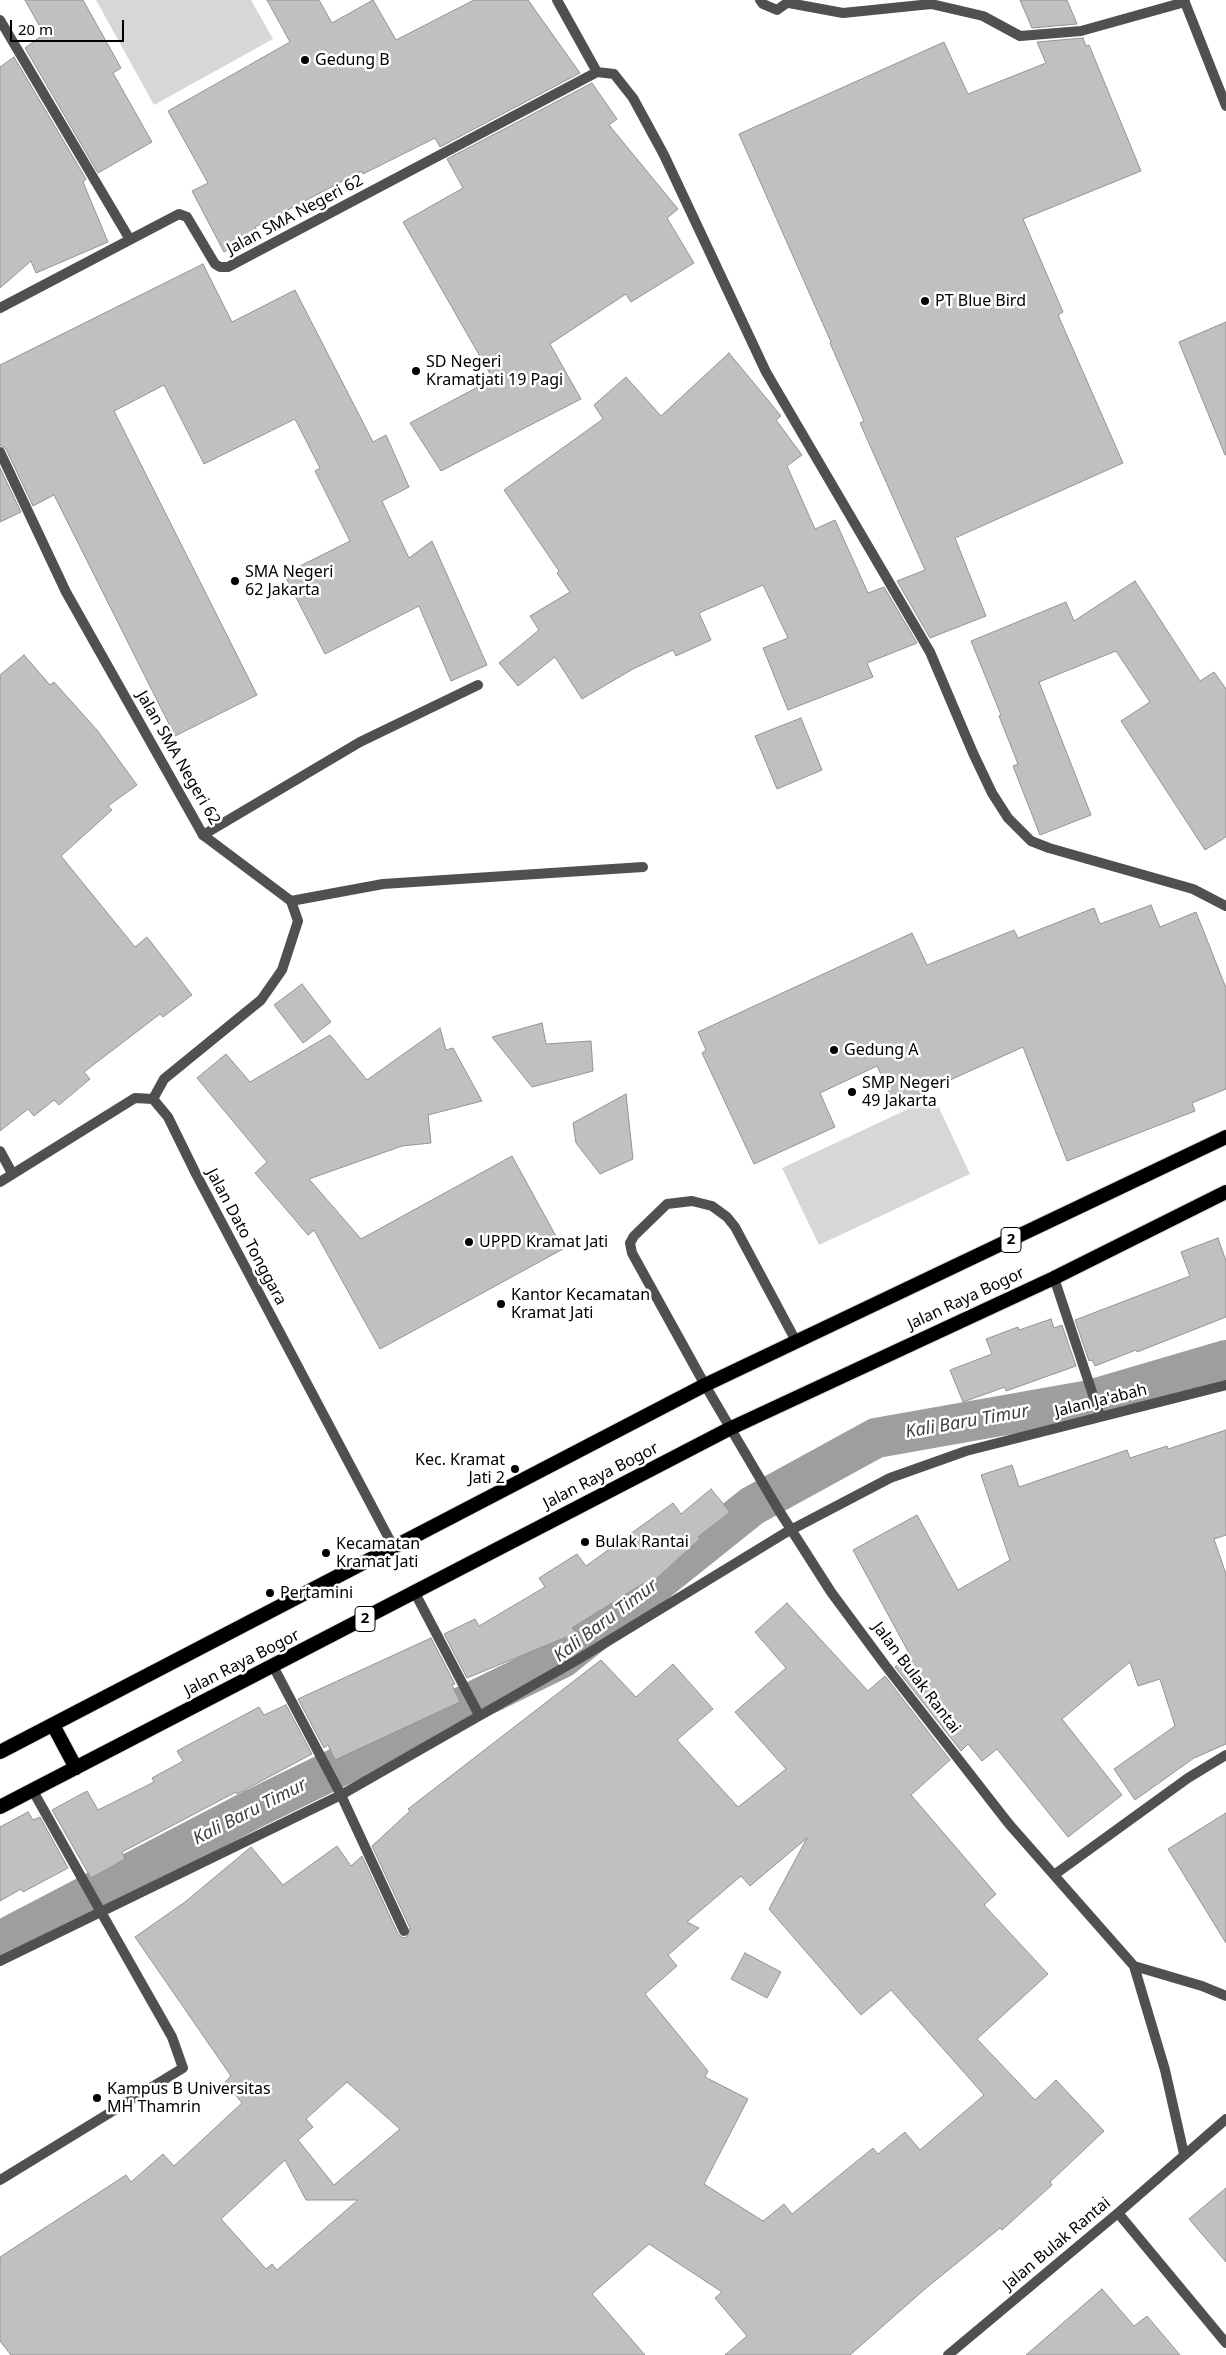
<!DOCTYPE html>
<style>
body{margin:0}
#map{position:relative;width:1226px;height:2355px;overflow:hidden;background:#fff;font-family:"Noto Sans",sans-serif}
canvas{display:block}
.scale{position:absolute;left:10px;top:20px;width:114px;height:22px;box-sizing:border-box;border:2px solid #000;border-top:0;padding-left:6px;font-size:15px;line-height:18px;white-space:nowrap;color:#000;-webkit-text-stroke:4px #fff;paint-order:stroke}
</style>
<div id="map">
<canvas width="1226" height="2355"></canvas>
<div class="scale">20 m</div>
</div>
<script>
const g = document.querySelector('canvas').getContext('2d');
g.lineJoin = 'round';
function paint(path, color) {
  g.fillStyle = color;
  g.fill(path, 'evenodd');
}
function poly(rows) {
  const path = new Path2D();
  for (const r of rows) {
    path.moveTo(r[0], r[1]);
    for (let i = 2; i < r.length; i += 2) path.lineTo(r[i], r[i + 1]);
  }
  return path;
}
function stroke(path, color, width, dash) {
  g.strokeStyle = color;
  g.lineWidth = width;
  g.lineCap = dash ? 'butt' : 'round';
  g.setLineDash(dash || []);
  g.stroke(path);
}
function write(font, color, halo, rows, align = 'center') {
  g.font = font + ' "Noto Sans",sans-serif';
  g.lineWidth = 5;
  g.setLineDash([]);
  g.textBaseline = 'middle';
  g.strokeStyle = halo;
  g.fillStyle = color;
  for (const [text, x, y, turn = 0] of rows) {
    g.save();
    g.translate(x, y);
    g.rotate((+turn || 0) * Math.PI / 180);
    g.textAlign = isNaN(turn) ? turn : align;
    if (halo) g.strokeText(text, 0, 0);
    g.fillText(text, 0, 0);
    g.restore();
  }
}
const green = poly([
 [96,0,251,0,273,39,154,105],
 [934,1097,970,1174,819,1245,782,1168]
]);
const canal = poly([
 [0,1941,253,1809,562,1658,752,1506,876,1438,1090,1400,1226,1360]
]);
const building = poly([
 [25,0,83,0,121,68,113,73,152,142,98,173,25,48,44,34,25,0],
 [267,0,319,0,332,23,373,0,396,40,474,0,528,0,580,73,440,147,435,138,363,174,362,171,255,227,259,234,224,252,192,191,208,183,168,111,290,42,267,0],
 [1020,0,1067,0,1077,24,1032,28,1020,0],
 [1083,38,1086,46,1089,45,1141,171,1023,219,1063,312,1058,315,1123,463,955,538,986,616,930,638,897,581,925,570,860,423,864,421,830,343,831,342,739,134,944,42,968,94,1046,63,1037,42,1083,38],
 [14,57,86,179,83,182,108,242,36,273,31,261,0,288,0,67,14,57],
 [592,83,617,119,609,125,678,209,667,218,694,263,631,302,626,294,550,344,581,399,441,471,410,423,493,379,403,222,463,188,447,159,592,83],
 [203,264,232,322,295,290,373,442,386,435,409,487,382,501,409,558,432,541,487,665,451,681,419,606,325,654,284,574,350,541,315,471,320,468,295,419,204,464,164,385,114,411,257,695,175,736,54,495,33,506,6,449,0,445,0,365,203,264],
 [1226,322,1226,455,1225,455,1179,342,1226,322],
 [729,353,781,416,776,420,802,455,787,466,815,529,835,520,868,593,884,587,917,643,867,663,873,677,788,710,763,648,788,638,763,585,699,613,711,640,676,656,673,650,633,669,582,699,555,657,518,686,499,663,539,630,530,616,570,592,557,573,559,571,504,490,603,419,594,405,626,377,661,416,729,353],
 [0,468,21,512,0,522,0,468],
 [1135,581,1200,681,1214,672,1226,689,1226,837,1205,850,1121,721,1150,702,1116,651,1039,682,1091,815,1040,835,1013,766,1018,764,999,716,1001,715,971,641,1066,602,1074,621,1135,581],
 [24,655,50,685,54,682,97,730,137,785,108,806,112,810,61,856,135,947,147,937,192,995,163,1017,160,1014,84,1072,90,1079,59,1105,54,1100,34,1116,28,1109,0,1131,0,675,24,655],
 [801,718,822,770,777,789,755,736,801,718],
 [1151,905,1160,927,1196,912,1226,988,1226,1089,1192,1103,1195,1111,1067,1161,1023,1047,895,1105,877,1066,820,1093,835,1127,754,1164,702,1053,706,1050,698,1032,912,933,927,965,1014,930,1018,938,1094,908,1100,924,1151,905],
 [302,984,331,1022,303,1043,274,1005,302,984],
 [542,1023,546,1044,591,1041,593,1071,532,1087,492,1037,542,1023],
 [440,1028,446,1050,453,1048,482,1101,428,1115,431,1143,402,1146,309,1179,361,1239,512,1156,563,1249,380,1349,314,1230,308,1235,255,1173,267,1162,197,1078,226,1054,250,1082,330,1035,367,1080,440,1028],
 [626,1094,633,1159,600,1174,576,1143,573,1123,626,1094],
 [1218,1238,1226,1261,1226,1317,1137,1352,1136,1350,1095,1366,1092,1360,1089,1361,1075,1320,1190,1276,1181,1252,1218,1238],
 [1051,1319,1054,1328,1062,1325,1076,1366,1006,1391,1005,1387,963,1402,950,1370,992,1354,986,1339,1018,1327,1019,1330,1051,1319],
 [1226,1430,1226,1535,1214,1539,1226,1574,1226,1744,1194,1758,1135,1800,1114,1769,1175,1726,1160,1679,1138,1686,1130,1662,1062,1719,1122,1795,1068,1837,997,1749,982,1761,968,1744,961,1751,895,1667,910,1655,853,1550,917,1515,958,1590,1010,1560,981,1475,1012,1465,1019,1487,1127,1450,1130,1458,1167,1446,1168,1449,1226,1430],
 [711,1489,730,1512,698,1537,700,1539,647,1587,644,1583,572,1628,576,1633,467,1678,444,1634,475,1619,479,1626,545,1587,539,1578,577,1554,586,1566,673,1503,681,1514,711,1489],
 [787,1603,868,1691,885,1676,950,1760,911,1795,996,1894,984,1905,1048,1974,977,2039,1035,2100,1056,2080,1104,2131,1050,2182,1052,2185,1002,2230,1000,2228,925,2289,850,2355,725,2355,747,2336,715,2298,722,2292,649,2244,592,2294,645,2355,11,2355,0,2341,0,2257,126,2175,131,2182,163,2154,174,2166,242,2103,225,2082,231,2076,135,1937,185,1902,251,1847,283,1885,337,1846,351,1866,362,1856,398,1934,403,1938,407,1937,410,1928,372,1846,410,1811,408,1809,601,1660,636,1697,673,1664,713,1709,677,1740,738,1807,786,1769,735,1712,786,1668,755,1632,787,1603],
 [807,1838,769,1909,861,2015,891,1990,984,2095,920,2150,905,2132,878,2154,873,2148,792,2214,784,2204,763,2221,704,2184,748,2099,705,2077,708,2071,645,1994,677,1966,668,1955,699,1928,687,1922,741,1876,750,1886,807,1838],
 [347,2082,400,2129,334,2185,298,2140,313,2127,306,2119,347,2082],
 [285,2160,306,2200,358,2200,277,2270,272,2264,266,2269,221,2219,285,2160],
 [431,1638,455,1684,452,1685,460,1702,335,1760,328,1745,324,1748,298,1699,431,1638],
 [286,1705,312,1754,237,1794,236,1792,122,1852,125,1859,91,1878,52,1810,87,1791,98,1810,154,1782,152,1778,183,1761,177,1751,259,1707,264,1715,286,1705],
 [28,1812,33,1820,40,1817,68,1868,23,1892,21,1889,0,1901,0,1827,28,1812],
 [1226,1813,1226,1943,1168,1849,1226,1813],
 [745,1953,781,1972,767,1998,731,1979,745,1953],
 [1226,2188,1226,2262,1189,2219,1226,2188],
 [1102,2289,1134,2326,1147,2316,1180,2355,1026,2355,1102,2289]
]);
const service = poly([
 [760,0,763,4,777,10,791,0],
 [1184,0,1226,106],
 [789,3,843,13,931,4,983,16,1020,36,1081,31,1185,2],
 [203,835,360,742,478,685],
 [291,901,383,884,643,867],
 [705,1385,632,1253,630,1243,634,1236,667,1204,692,1201,712,1206,727,1217,735,1227,797,1343],
 [0,2180,183,2068,172,2037,101,1912]
]);
const minor = poly([
 [557,0,597,72],
 [0,20,129,238],
 [0,308,179,214,187,217,215,264,220,267,228,267,597,72,614,74,633,98,664,155,766,372,930,652,973,753,992,793,1008,818,1031,841,1049,848,1193,889,1226,906],
 [0,452,66,592,203,835,291,901,298,921,282,970,261,1000,164,1079,153,1099],
 [0,1151,12,1173],
 [0,1182,135,1098,153,1099,168,1117,196,1174,394,1548],
 [1054,1278,1100,1416],
 [705,1385,778,1509,831,1592,885,1665,1009,1824,1134,1966,1165,2070,1184,2154],
 [415,1593,479,1715],
 [273,1666,341,1795,404,1931],
 [33,1791,101,1912],
 [1054,1875,1188,1778,1226,1755],
 [0,1961,341,1795,577,1660,785,1533,890,1478,966,1451,1226,1385],
 [1134,1966,1202,1986,1226,1996],
 [1118,2213,1226,2343],
 [948,2355,1118,2213,1226,2119]
]);
const trunk = poly([
 [53,1725,76,1768],
 [0,1752,705,1385,1226,1137],
 [0,1807,729,1429,1054,1278,1226,1192]
]);
const markers = [
 [305,60,5,"#000"],
 [925,301,5,"#000"],
 [416,371,5,"#000"],
 [235,581,5,"#000"],
 [834,1050,5,"#000"],
 [852,1092,5,"#000"],
 [469,1242,5,"#000"],
 [501,1304,5,"#000"],
 [515,1469,5,"#000"],
 [585,1542,5,"#000"],
 [326,1553,5,"#000"],
 [270,1593,5,"#000"],
 [97,2098,5,"#000"]
];
const shields = [
 [1011,1240,20],
 [365,1619,20]
];
const shieldNames = [
 ["2",1011,1240],
 ["2",365,1619]
];
const poiNames = [
 ["Gedung B",315,60],
 ["PT Blue Bird",935,301],
 ["SD Negeri",426,362],
 ["Kramatjati 19 Pagi",426,380],
 ["SMA Negeri",245,572],
 ["62 Jakarta",245,590],
 ["Gedung A",844,1050],
 ["SMP Negeri",862,1083],
 ["49 Jakarta",862,1101],
 ["UPPD Kramat Jati",479,1242],
 ["Kantor Kecamatan",511,1295],
 ["Kramat Jati",511,1313],
 ["Kec. Kramat",505,1460,"right"],
 ["Jati 2",505,1478,"right"],
 ["Bulak Rantai",595,1542],
 ["Kecamatan",336,1544],
 ["Kramat Jati",336,1562],
 ["Pertamini",280,1593],
 ["Kampus B Universitas",107,2089],
 ["MH Thamrin",107,2107]
];
const streetNames = [
 ["Jalan SMA Negeri 62",295,215,-28],
 ["Jalan SMA Negeri 62",178,758,60],
 ["Jalan Dato Tonggara",246,1237,62],
 ["Jalan Raya Bogor",966,1299,-25],
 ["Jalan Ja'abah",1101,1401,-14],
 ["Jalan Raya Bogor",601,1476,-27],
 ["Jalan Raya Bogor",242,1663,-27],
 ["Jalan Bulak Rantai",916,1678,53],
 ["Jalan Bulak Rantai",1057,2244,-40]
];
const waterNames = [
 ["Kali Baru Timur",967,1422,-10],
 ["Kali Baru Timur",606,1621,-37],
 ["Kali Baru Timur",250,1812,-27]
];
paint(green, '#d7d7d7');
stroke(canal, '#9e9e9e', 40);
paint(building, '#c0c0c0');
stroke(building, '#949494', 1);
stroke(trunk, '#dbdbdb', 16);
stroke(service, '#505050', 10);
stroke(minor, '#505050', 10);
stroke(trunk, '#000', 14);
for (const [x, y, r, color] of markers) {
  const dot = new Path2D();
  dot.arc(x, y, r, 0, 2 * Math.PI);
  g.fillStyle = color;
  g.fill(dot);
  stroke(dot, '#fff', 2);
}
for (const [x, y, w] of shields) {
  const box = new Path2D();
  box.roundRect(x - w / 2, y - 12.5, w, 25, 4);
  g.fillStyle = '#fff';
  g.fill(box);
  stroke(box, '#000', 1);
}
write('bold 15px', '#000', null, shieldNames);
write('16px', '#000', '#fff', poiNames, 'left');
write('16px', '#000', '#fff', streetNames);
write('italic 18px', '#3f3f3f', '#fff', waterNames);
</script>
